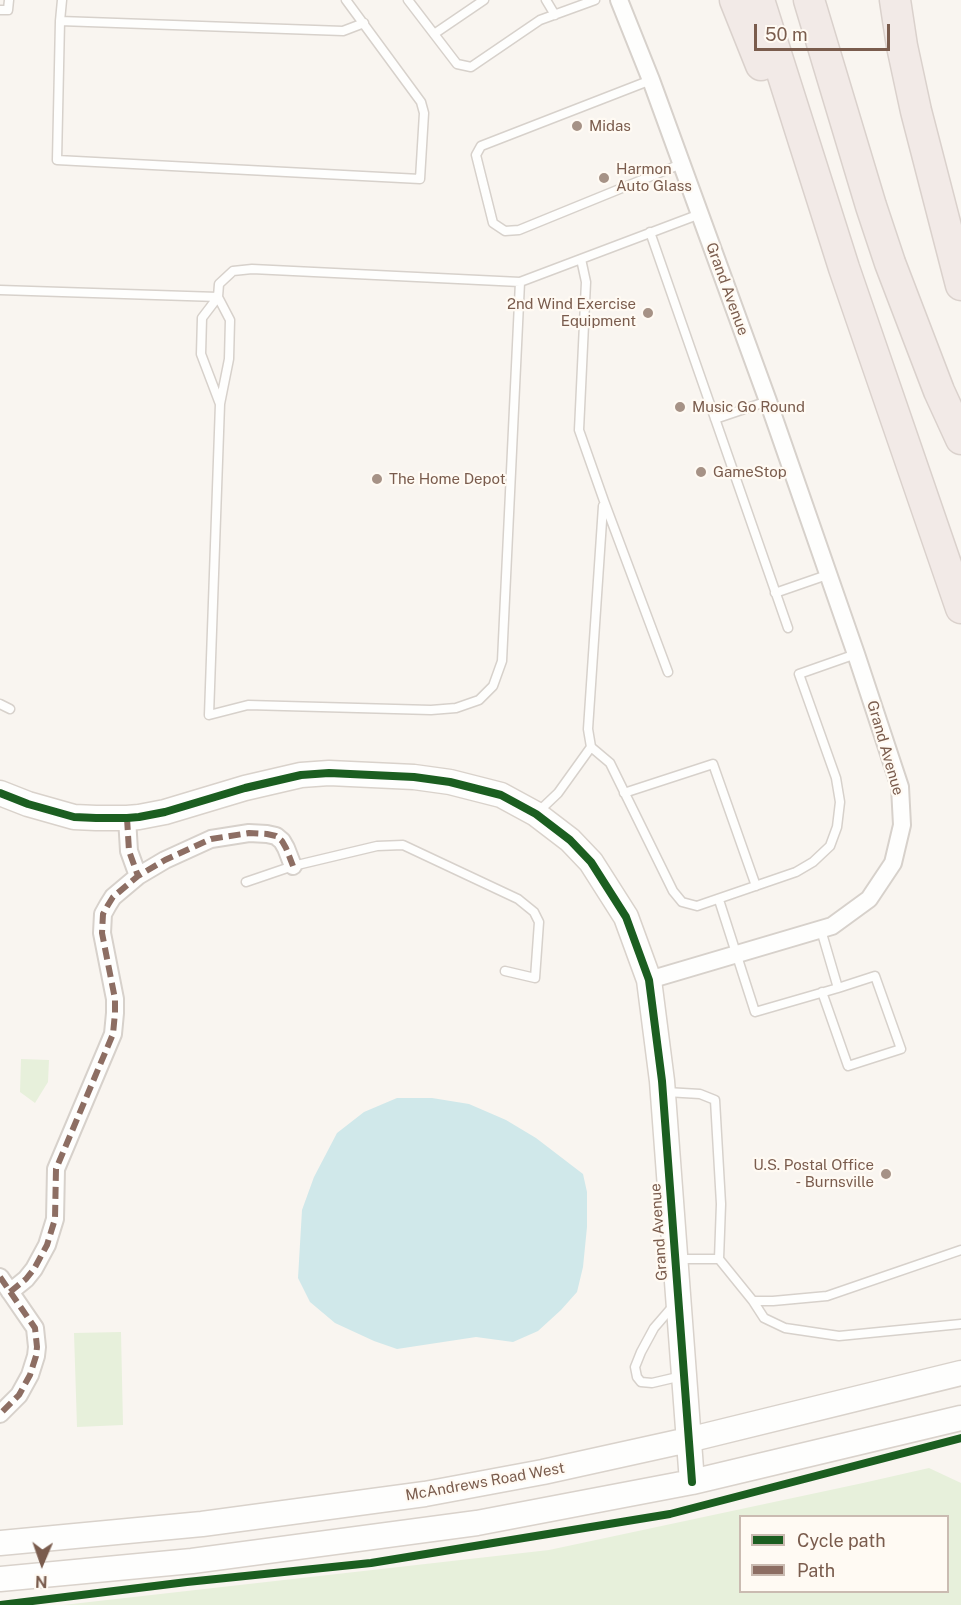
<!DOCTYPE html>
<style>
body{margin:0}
#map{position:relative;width:961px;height:1605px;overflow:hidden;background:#f9f5f0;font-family:"Public Sans",sans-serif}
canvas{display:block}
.legend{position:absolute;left:739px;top:1515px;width:210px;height:78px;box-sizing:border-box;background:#fffaf3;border:2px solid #cabbb1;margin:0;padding:8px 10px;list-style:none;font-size:18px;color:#7a5c4d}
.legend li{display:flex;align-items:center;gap:12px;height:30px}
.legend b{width:30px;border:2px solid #cabbb1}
.north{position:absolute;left:12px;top:1533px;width:60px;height:60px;-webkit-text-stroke:4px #fffaf3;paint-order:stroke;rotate:182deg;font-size:16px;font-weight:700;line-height:24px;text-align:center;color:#7a5c4d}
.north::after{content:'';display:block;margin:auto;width:21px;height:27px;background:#7a5c4d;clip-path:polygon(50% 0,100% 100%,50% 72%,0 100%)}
.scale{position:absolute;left:754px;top:24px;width:136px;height:27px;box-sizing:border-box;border:3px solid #7a5c4d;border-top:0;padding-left:8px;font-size:18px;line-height:21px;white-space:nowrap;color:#7a5c4d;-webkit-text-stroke:4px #fffaf3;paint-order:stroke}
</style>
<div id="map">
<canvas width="961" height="1605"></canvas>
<ul class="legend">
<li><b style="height:8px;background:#1b5e20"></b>Cycle path</li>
<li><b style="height:8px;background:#8d6e63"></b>Path</li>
</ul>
<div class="north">N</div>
<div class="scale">50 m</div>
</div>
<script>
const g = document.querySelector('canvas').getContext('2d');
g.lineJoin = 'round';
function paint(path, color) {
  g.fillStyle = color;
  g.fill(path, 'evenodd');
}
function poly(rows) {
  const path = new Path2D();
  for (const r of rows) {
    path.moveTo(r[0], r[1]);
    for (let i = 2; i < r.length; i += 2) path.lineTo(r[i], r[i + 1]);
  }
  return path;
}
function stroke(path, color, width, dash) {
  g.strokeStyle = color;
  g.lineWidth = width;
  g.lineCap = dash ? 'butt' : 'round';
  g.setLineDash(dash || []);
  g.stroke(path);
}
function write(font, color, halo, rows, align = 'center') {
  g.font = font + ' "Public Sans",sans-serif';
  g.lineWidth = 4.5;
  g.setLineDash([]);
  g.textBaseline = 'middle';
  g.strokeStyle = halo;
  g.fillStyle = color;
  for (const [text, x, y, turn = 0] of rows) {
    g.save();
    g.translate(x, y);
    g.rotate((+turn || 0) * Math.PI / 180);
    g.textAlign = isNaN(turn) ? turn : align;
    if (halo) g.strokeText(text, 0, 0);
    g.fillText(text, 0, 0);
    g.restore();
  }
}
const green = poly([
 [21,1059,49,1060,48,1082,35,1103,20,1092],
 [121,1332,123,1425,77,1427,74,1333],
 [929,1468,961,1483,961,1605,63,1605,549,1550,863,1483],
 [740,1516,948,1516,948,1592,740,1592]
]);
const water = poly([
 [397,1098,432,1098,469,1104,506,1120,536,1138,583,1174,587,1192,587,1227,583,1267,577,1292,561,1310,538,1331,513,1342,476,1337,397,1349,374,1341,335,1323,310,1302,298,1278,302,1210,314,1177,337,1133,364,1112]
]);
const lane = poly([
 [62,0,60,21,57,160,420,179,424,113,421,102,346,0],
 [408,0,457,64,471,67,540,20,595,0],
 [546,0,555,15],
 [0,10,8,10,9,0],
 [60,21,343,31,364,23],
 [434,34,484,0],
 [651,80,481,146,476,155,493,223,505,231,519,230,681,164],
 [650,232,788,628],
 [581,259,586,282,579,430,604,501,668,672],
 [0,290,218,297,219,284,233,271,252,269,520,282,700,214],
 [220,404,229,359,230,320,218,297,202,318,201,354,220,404,209,715,248,705,431,710,456,708,479,700,493,686,502,661,520,282],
 [715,419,768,401],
 [775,593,827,575],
 [0,704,10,709],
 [591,747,610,763,673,891,682,902,697,906,796,872,813,862,830,846,837,827,840,802,836,778,799,674,856,654],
 [624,793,713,764,756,886],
 [538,812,558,793,591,747,588,729,603,506],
 [246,882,293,866,377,846,403,845,518,899,534,912,539,922,535,978,505,971],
 [719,900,755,1012,838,988,821,930],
 [822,992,848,1066,901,1049,875,976,838,988],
 [666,1092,700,1094,715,1100,721,1204,719,1259,753,1301,773,1301,827,1296,961,1250],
 [678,1259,719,1259],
 [753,1301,764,1318,785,1328,839,1336,961,1324],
 [673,1306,654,1328,641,1352,635,1367,637,1377,641,1382,652,1383,682,1376]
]);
const street = poly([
 [619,0,651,80,768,401,856,654,900,787,902,825,893,863,869,899,832,926,649,980],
 [127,818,129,851,138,876],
 [0,1277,35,1328,37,1347,36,1356,30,1375,19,1395,0,1414],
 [10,1292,26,1279,34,1269,47,1245,55,1219,56,1169,113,1034,115,1013,115,999,102,933,103,914,108,905,113,897,138,876,165,860,211,839,249,833,267,834,276,836,282,841,286,848,293,866]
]);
const secondary = poly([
 [0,793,28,804,74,817,96,818,127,818,139,817,165,812,245,788,301,775,329,773,414,777,450,782,501,795,536,814,570,840,591,862,626,917,649,980,662,1081,692,1482],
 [0,1543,202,1524,425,1494,543,1472,688,1440,961,1373],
 [0,1579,192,1561,477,1523,692,1482,961,1418]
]);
const highway = poly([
 [735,0,761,65],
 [759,0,844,268,961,608],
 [809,0,871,206,890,263,939,391,961,439],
 [895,0,902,46,916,111,961,285]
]);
const quiet = poly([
 [127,818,129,851,138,876],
 [0,1277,35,1328,37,1347,36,1356,30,1375,19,1395,0,1414],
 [10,1292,26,1279,34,1269,47,1245,55,1219,56,1169,113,1034,115,1013,115,999,102,933,103,914,108,905,113,897,138,876,165,860,211,839,249,833,267,834,276,836,282,841,286,848,293,866]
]);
const cycleway = poly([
 [0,793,28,804,74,817,96,818,127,818,139,817,165,812,245,788,301,775,329,773,414,777,450,782,501,795,536,814,570,840,591,862,626,917,649,980,662,1081,692,1482],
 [0,1605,187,1582,371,1563,670,1514,961,1438]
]);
const markers = [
 [577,126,6,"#a69286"],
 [604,178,6,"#a69286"],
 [648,313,6,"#a69286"],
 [680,407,6,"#a69286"],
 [701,472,6,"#a69286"],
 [377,479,6,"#a69286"],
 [886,1174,6,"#a69286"]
];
const poiNames = [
 ["Midas",589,126],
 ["Harmon",616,169],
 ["Auto Glass",616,186],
 ["2nd Wind Exercise",636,304,"right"],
 ["Equipment",636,321,"right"],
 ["Music Go Round",692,407],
 ["GameStop",713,472],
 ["The Home Depot",389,479],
 ["U.S. Postal Office",874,1165,"right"],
 ["- Burnsville",874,1182,"right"]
];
const streetNames = [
 ["Grand Avenue",727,289,70],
 ["Grand Avenue",885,748,74],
 ["Grand Avenue",659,1232,-94],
 ["McAndrews Road West",485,1482,-10]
];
paint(green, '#e7f0db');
paint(water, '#d0e8ea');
stroke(lane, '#d7d1cb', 11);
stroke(street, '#d7d1cb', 20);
stroke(secondary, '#d9d2cb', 27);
stroke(highway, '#dad1cc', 33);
stroke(lane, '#fefefd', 8);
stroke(street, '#fefefd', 16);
stroke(secondary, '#fefefd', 24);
stroke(highway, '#f2eae7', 30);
stroke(quiet, '#8d6e63', 6, [12, 6]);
stroke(cycleway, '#1b5e20', 8);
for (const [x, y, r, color] of markers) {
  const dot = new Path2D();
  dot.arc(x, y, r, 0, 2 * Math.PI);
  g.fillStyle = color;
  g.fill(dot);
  stroke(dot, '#fffaf3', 2);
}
write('15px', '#7a5c4d', '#fffaf3', poiNames, 'left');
write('15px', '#7a5c4d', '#fffaf3', streetNames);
</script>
